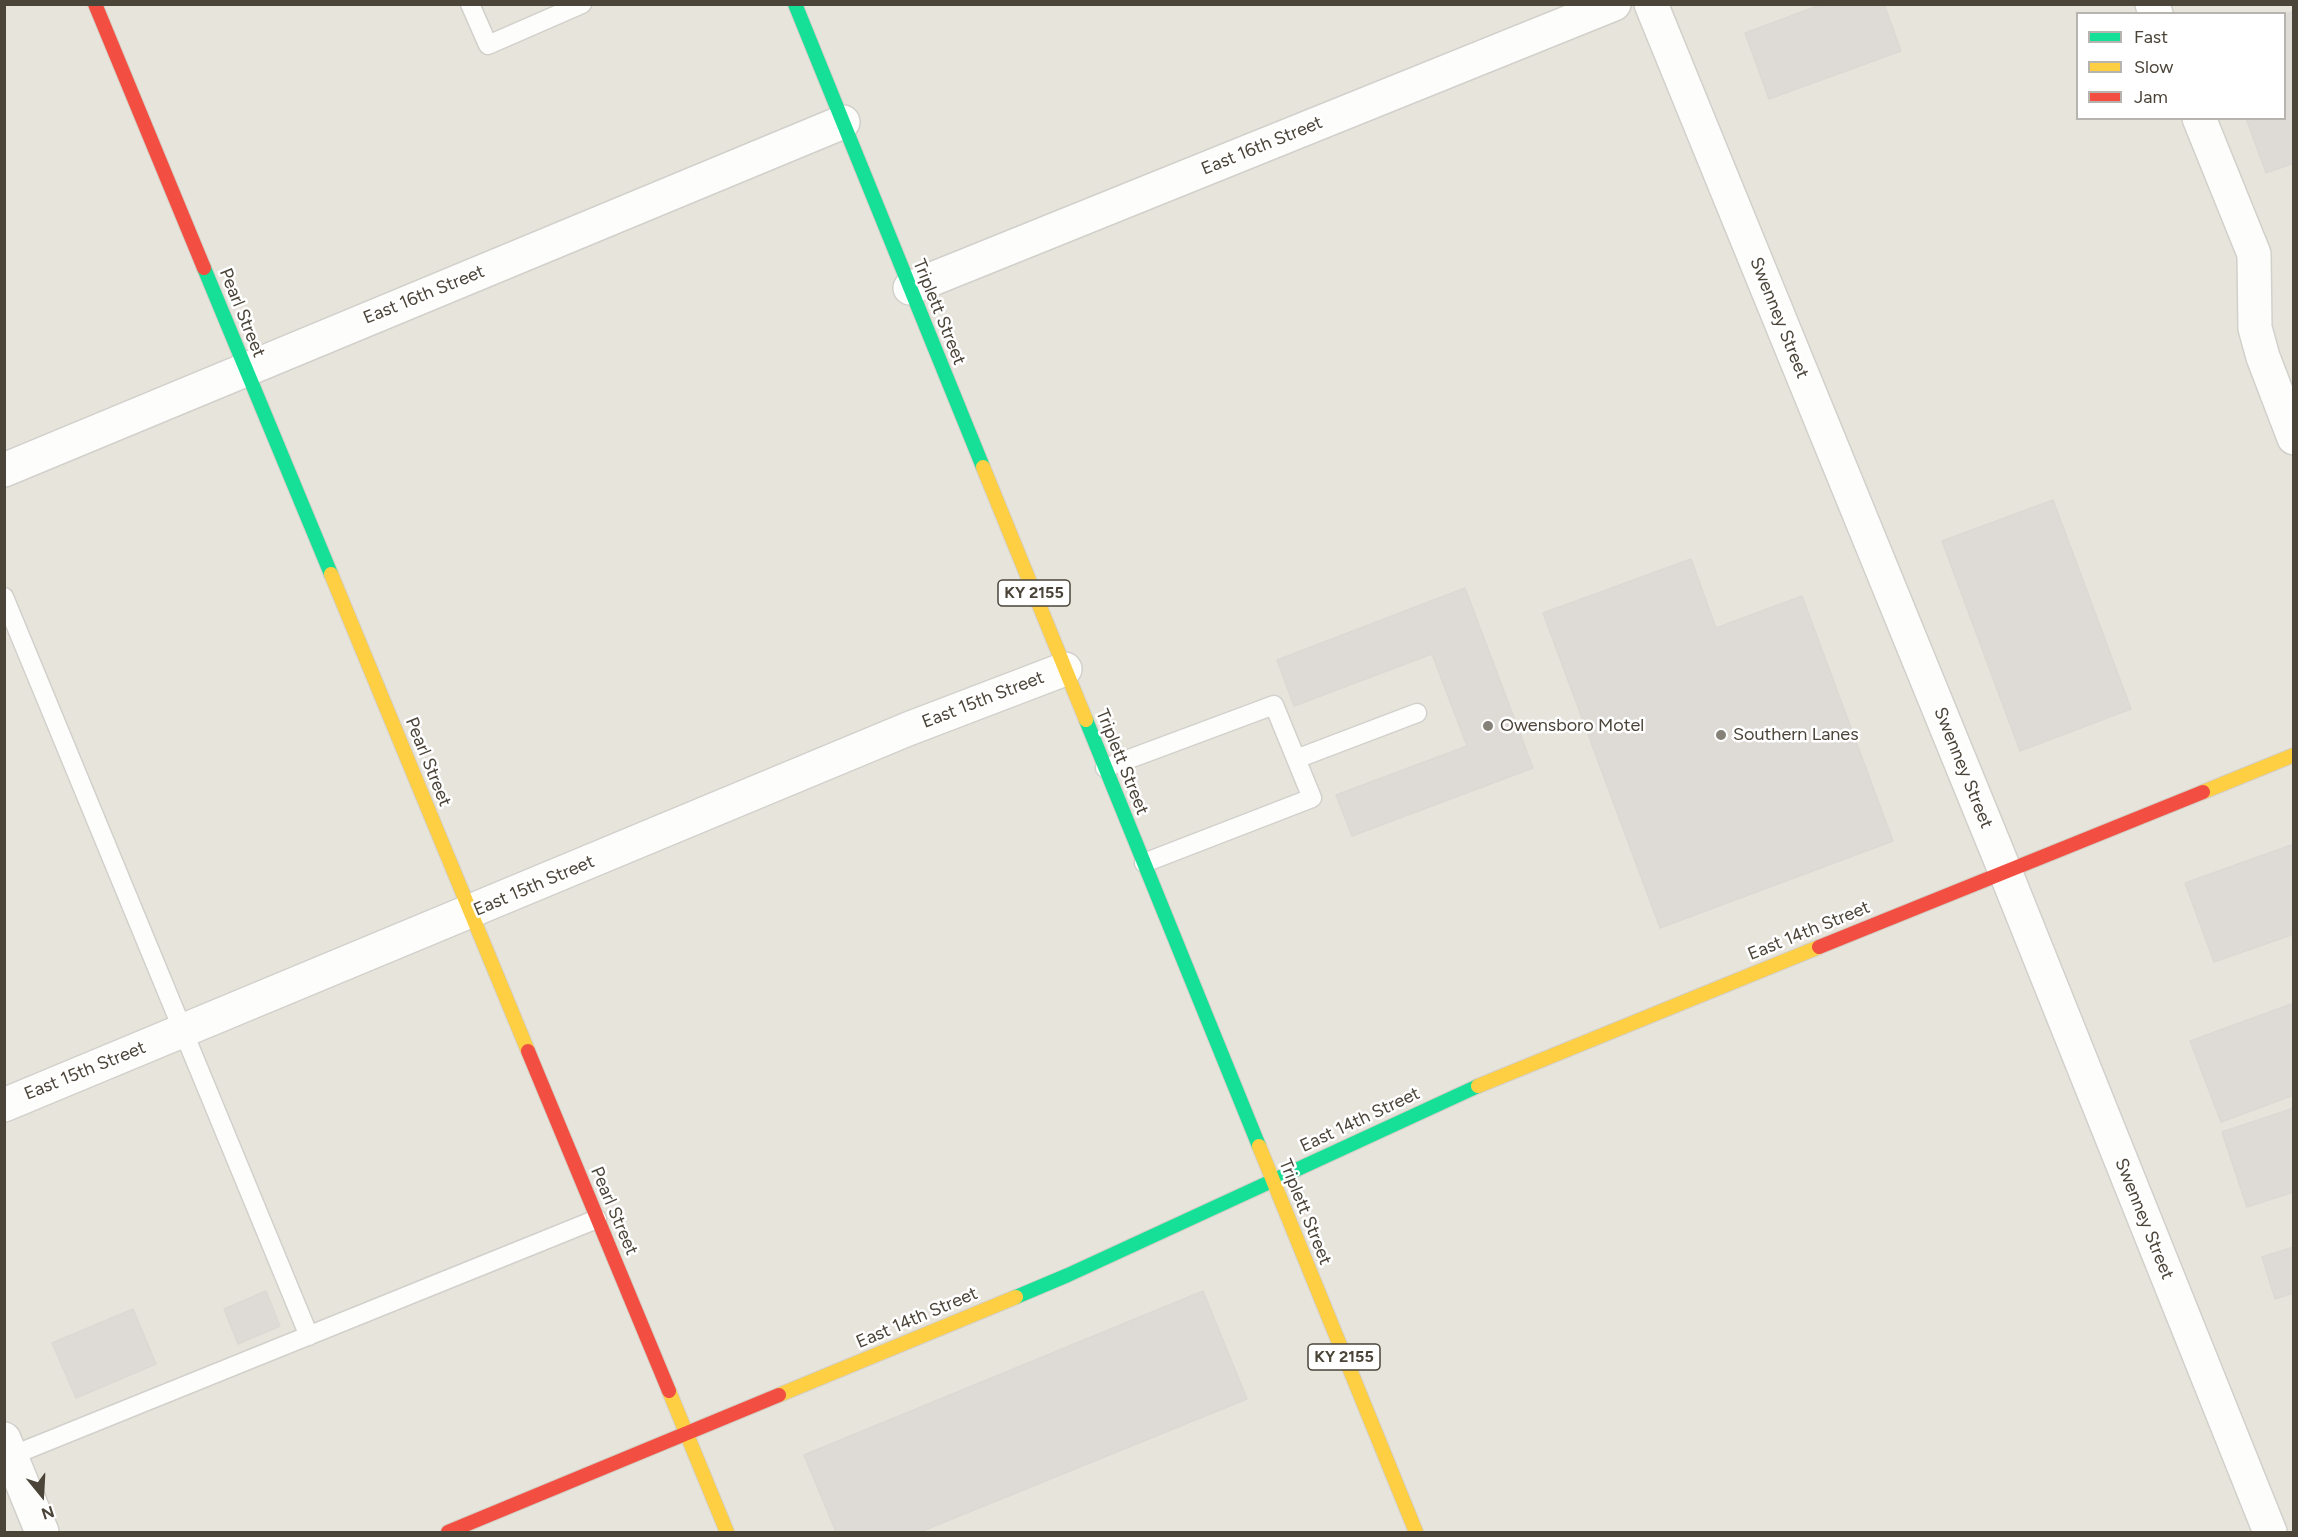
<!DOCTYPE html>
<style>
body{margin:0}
#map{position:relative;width:2298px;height:1537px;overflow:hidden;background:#f4f2ee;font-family:Figtree,sans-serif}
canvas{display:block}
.frame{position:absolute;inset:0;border:6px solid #4b4439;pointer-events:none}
.legend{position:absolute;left:2076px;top:12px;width:210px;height:108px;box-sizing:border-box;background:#fff;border:2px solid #b7b4b0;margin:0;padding:8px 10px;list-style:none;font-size:18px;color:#4b4439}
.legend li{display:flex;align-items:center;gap:12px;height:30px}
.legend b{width:30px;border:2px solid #b7b4b0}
.north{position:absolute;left:12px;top:1465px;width:60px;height:60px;-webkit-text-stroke:4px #fff;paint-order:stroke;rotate:162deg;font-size:16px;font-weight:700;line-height:24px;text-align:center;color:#4b4439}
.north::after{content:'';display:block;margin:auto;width:21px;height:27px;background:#4b4439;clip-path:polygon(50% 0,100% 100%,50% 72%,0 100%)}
</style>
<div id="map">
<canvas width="2298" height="1537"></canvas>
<div class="frame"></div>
<ul class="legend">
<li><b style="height:8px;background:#16e098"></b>Fast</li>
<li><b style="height:8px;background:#ffcf43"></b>Slow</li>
<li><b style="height:8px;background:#f24e42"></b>Jam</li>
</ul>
<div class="north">N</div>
</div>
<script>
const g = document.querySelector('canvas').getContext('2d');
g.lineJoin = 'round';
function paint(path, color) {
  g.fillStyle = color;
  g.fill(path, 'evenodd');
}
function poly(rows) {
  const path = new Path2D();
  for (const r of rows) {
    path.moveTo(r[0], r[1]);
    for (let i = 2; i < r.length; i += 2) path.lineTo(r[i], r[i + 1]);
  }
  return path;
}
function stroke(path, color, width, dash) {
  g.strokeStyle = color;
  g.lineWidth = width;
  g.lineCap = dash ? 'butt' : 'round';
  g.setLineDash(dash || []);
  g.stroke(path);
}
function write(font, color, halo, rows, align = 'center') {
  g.font = font + ' Figtree,sans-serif';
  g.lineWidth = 5;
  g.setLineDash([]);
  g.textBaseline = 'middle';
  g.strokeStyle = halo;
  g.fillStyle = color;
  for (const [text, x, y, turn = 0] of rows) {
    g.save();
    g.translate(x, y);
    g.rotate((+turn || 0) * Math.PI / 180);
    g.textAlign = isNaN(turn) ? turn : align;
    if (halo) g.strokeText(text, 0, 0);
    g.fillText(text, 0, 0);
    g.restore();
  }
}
const residential = poly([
 [5,5,2293,5,2293,1532,5,1532],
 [2078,14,2284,14,2284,118,2078,118]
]);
const building = poly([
 [1823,4,1884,4,1901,51,1769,99,1745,33,1823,4],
 [2294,11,2294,163,2266,173,2246,118,2284,118,2284,15,2294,11],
 [2053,500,2131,709,2020,751,1942,541,2053,500],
 [1691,559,1716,628,1802,596,1893,841,1660,928,1543,613,1691,559],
 [1465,588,1533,768,1352,836,1336,795,1467,746,1432,654,1294,706,1277,660,1465,588],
 [2294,844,2294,934,2214,962,2185,883,2294,844],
 [2294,1003,2294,1095,2221,1122,2190,1041,2294,1003],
 [2294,1108,2294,1192,2247,1207,2222,1132,2294,1108],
 [2294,1247,2294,1293,2275,1299,2262,1257,2294,1247],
 [266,1291,280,1326,238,1344,224,1309,266,1291],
 [1203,1291,1247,1399,920,1532,836,1532,804,1455,1203,1291],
 [133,1309,156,1364,76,1398,52,1343,133,1309]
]);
const lane = poly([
 [470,4,488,45,582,4],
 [4,597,309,1336],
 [1296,759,1417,713],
 [1105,768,1274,705,1312,798,1144,863],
 [11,1456,597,1219]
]);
const street = poly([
 [1651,4,2005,871,2270,1532],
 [2152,4,2156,14],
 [2199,118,2254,254,2255,328,2263,357,2294,438],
 [910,288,1614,4],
 [4,470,843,122],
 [4,1105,908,729,1065,669],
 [4,1439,42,1532]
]);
const fast = poly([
 [795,4,983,467],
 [204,268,331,574],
 [1086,720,1259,1146],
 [1016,1297,1068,1275,1478,1086]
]);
const slow = poly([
 [983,467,1086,720],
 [331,574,528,1051],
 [2203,792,2294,755],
 [1478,1086,1819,947],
 [1259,1146,1416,1532],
 [669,1391,727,1532],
 [779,1395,1016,1297]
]);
const jam = poly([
 [95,4,204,268],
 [1819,947,2203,792],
 [528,1051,669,1391],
 [448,1532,779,1395]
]);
const markers = [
 [1488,726,6,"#868178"],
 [1721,735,6,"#868178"]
];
const shields = [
 [1034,593,72],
 [1344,1357,72]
];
const shieldNames = [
 ["KY 2155",1034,593],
 ["KY 2155",1344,1357]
];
const streetNames = [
 ["East 16th Street",1262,146,-22],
 ["East 16th Street",424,295,-22],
 ["Triplett Street",939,312,68],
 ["Pearl Street",242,313,68],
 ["Swenney Street",1779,318,68],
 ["East 15th Street",983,700,-21],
 ["Pearl Street",428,762,68],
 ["Triplett Street",1122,762,68],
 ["Swenney Street",1963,768,68],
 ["East 15th Street",534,886,-23],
 ["East 14th Street",1809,931,-22],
 ["East 15th Street",85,1071,-22],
 ["East 14th Street",1360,1120,-25],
 ["Pearl Street",614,1211,67],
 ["Triplett Street",1305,1212,68],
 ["Swenney Street",2144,1219,68],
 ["East 14th Street",917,1318,-23]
];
const poiNames = [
 ["Owensboro Motel",1500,726],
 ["Southern Lanes",1733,735]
];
paint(residential, '#e7e4dc');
paint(building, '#dedbd6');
stroke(building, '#dcd9d4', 1.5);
stroke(lane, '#d2d0cb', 21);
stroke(street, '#d2d0cb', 36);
stroke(fast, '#d3cfc5', 16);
stroke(slow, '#d3cfc5', 16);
stroke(jam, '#d3cfc5', 16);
stroke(lane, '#fdfdfc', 18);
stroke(street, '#fdfdfc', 33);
stroke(fast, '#16e098', 14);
stroke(slow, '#ffcf43', 14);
stroke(jam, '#f24e42', 14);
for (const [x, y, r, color] of markers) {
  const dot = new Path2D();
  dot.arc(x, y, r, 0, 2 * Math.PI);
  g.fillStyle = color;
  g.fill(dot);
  stroke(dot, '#fff', 2);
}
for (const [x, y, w] of shields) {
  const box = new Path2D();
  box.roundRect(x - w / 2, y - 13, w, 26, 4.5);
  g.fillStyle = '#fff';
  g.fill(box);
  stroke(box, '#4b4439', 1.5);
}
write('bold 16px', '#4b4439', null, shieldNames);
write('18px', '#4b4439', '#fff', streetNames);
write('18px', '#4b4439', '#fff', poiNames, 'left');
</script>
